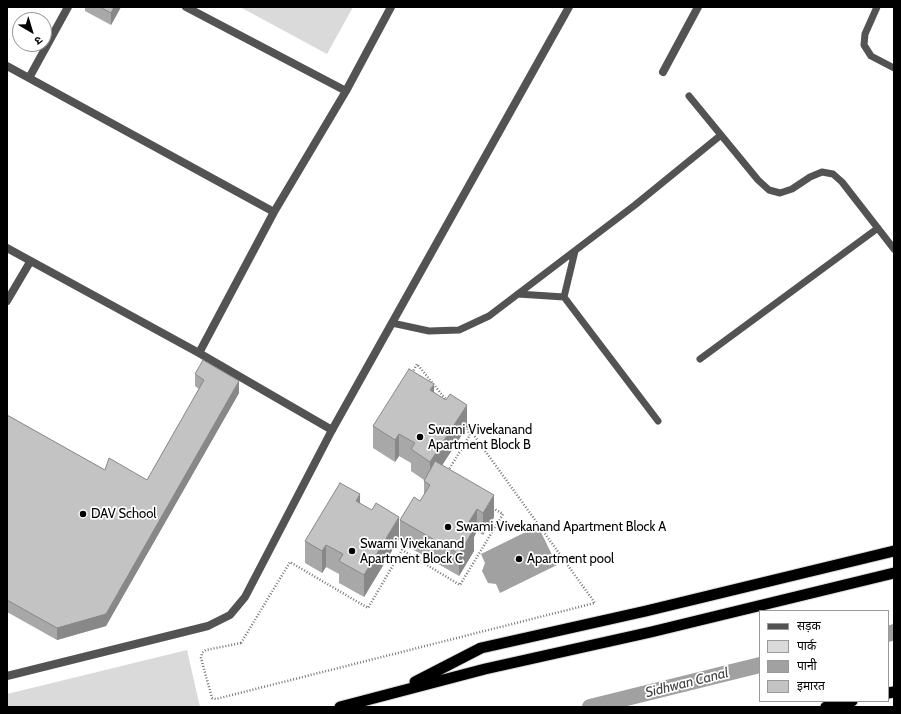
<!DOCTYPE html>
<meta charset="utf-8">
<style>
body{margin:0}
#map{position:relative;width:901px;height:714px;overflow:hidden;background:#fff;font-family:Cabin,"Noto Sans Devanagari",sans-serif}
canvas{display:block}
.frame{position:absolute;inset:0;border:8px solid #000;pointer-events:none}
.legend{position:absolute;left:759px;top:610px;width:130px;height:92px;box-sizing:border-box;background:#fff;border:1px solid #999;margin:0;padding:5px 7px;list-style:none;font-size:12px;color:#000}
.legend li{display:flex;align-items:center;gap:8px;height:20px}
.legend b{width:20px;border:1px solid #999}
.north{position:absolute;left:12px;top:12px;width:40px;height:40px;box-sizing:border-box;background:#fff;border:1px solid #999;border-radius:50%;rotate:142deg;font-size:11px;font-weight:700;line-height:16px;text-align:center;color:#000}
.north::after{content:'';display:block;margin:auto;width:14px;height:18px;background:#000;clip-path:polygon(50% 0,100% 100%,50% 72%,0 100%)}
</style>
<div id="map">
<canvas width="901" height="714"></canvas>
<div class="frame"></div>
<ul class="legend">
<li><b style="height:5px;background:#535353"></b>सड़क</li>
<li><b style="height:11px;background:#dadada"></b>पार्क</li>
<li><b style="height:11px;background:#a1a1a1"></b>पानी</li>
<li><b style="height:11px;background:#c3c3c3"></b>इमारत</li>
</ul>
<div class="north">उ</div>
</div>
<script>
const g = document.querySelector('canvas').getContext('2d');
g.lineJoin = 'round';
function paint(path, color) {
  g.fillStyle = color;
  g.fill(path, 'evenodd');
}
function poly(rows) {
  const path = new Path2D();
  for (const r of rows) {
    path.moveTo(r[0], r[1]);
    for (let i = 2; i < r.length; i += 2) path.lineTo(r[i], r[i + 1]);
  }
  return path;
}
function stroke(path, color, width, dash) {
  g.strokeStyle = color;
  g.lineWidth = width;
  g.lineCap = dash ? 'butt' : 'round';
  g.setLineDash(dash || []);
  g.stroke(path);
}
function write(font, color, halo, rows, align = 'center') {
  g.font = font + ' Cabin,sans-serif';
  g.lineWidth = 3.5;
  g.setLineDash([]);
  g.textBaseline = 'middle';
  g.strokeStyle = halo;
  g.fillStyle = color;
  for (const [text, x, y, turn = 0] of rows) {
    g.save();
    g.translate(x, y);
    g.rotate((+turn || 0) * Math.PI / 180);
    g.textAlign = isNaN(turn) ? turn : align;
    if (halo) g.strokeText(text, 0, 0);
    g.fillText(text, 0, 0);
    g.restore();
  }
}
const green = poly([
 [240,7,353,7,327,54],
 [187,650,200,707,7,707,7,694]
]);
const water = poly([
 [538,526,557,565,500,593,496,584,488,583,482,571,485,563,481,554]
]);
const canal = poly([
 [888,634,894,632],
 [590,707,760,665]
]);
const path = poly([
 [412,373,417,364,448,402],
 [448,471,470,435,465,423],
 [241,643,206,650,202,653,201,658,212,698,216,699,595,603,465,423],
 [241,643,290,562,368,608,402,550,460,585,503,514,491,507]
]);
const service = poly([
 [877,7,865,34,864,45,871,56,894,68],
 [689,96,758,180,769,190,780,193,792,189,810,177,822,172,833,174,842,182,894,249],
 [518,294,564,297,658,421],
 [564,297,575,251],
 [392,323,429,331,459,330,489,316,635,205,721,135],
 [700,359,878,228]
]);
const minor = poly([
 [186,7,346,91],
 [7,66,274,212],
 [663,72,698,7],
 [29,78,68,7],
 [7,248,199,353,332,430],
 [7,301,30,262],
 [199,353,274,212,346,91,391,7]
]);
const tertiary = poly([
 [7,676,208,626,230,615,245,597,332,430,569,7]
]);
const trunk = poly([
 [415,682,481,648,646,611,894,551],
 [888,693,894,692],
 [340,707,485,669,651,632,894,573],
 [826,707,852,701]
]);
const wall = poly([
 [85,7,121,7,111,25,85,11],
 [195,374,239,393,106,626,57,640,7,612,7,415,105,470,147,480,199,389,195,386],
 [434,392,467,427,442,465,494,517,483,535,477,531,474,537,474,551,459,576,400,542,400,520,420,501,424,495,424,480,411,471,411,463,399,456,395,462,373,448,373,426],
 [360,503,399,539,364,597,339,583,339,574,326,567,322,573,305,563,305,541]
]);
const shadedWall = poly([
 [114,7,121,7,111,25,111,13],
 [239,381,239,393,106,626,57,640,57,628],
 [434,384,434,406,430,390],
 [467,405,467,427,430,484,430,462],
 [399,434,399,456,395,462,395,440],
 [360,494,360,516,356,501],
 [494,495,494,517,483,535,483,513],
 [477,509,477,531,474,537,474,551,459,576,459,554,467,525],
 [399,517,399,539,364,597,364,575],
 [326,545,326,567,322,573,322,551]
]);
const building = poly([
 [100,7,114,7,111,13,100,7],
 [203,360,239,381,106,614,57,628,7,600,7,415,105,470,109,458,147,480,204,380,195,374,203,360],
 [409,369,434,384,430,390,446,400,450,394,467,405,430,462,411,449,415,443,399,434,395,440,373,426,409,369],
 [435,461,494,495,483,513,477,509,467,525,474,529,459,554,400,520,414,497,420,501,430,485,424,481,435,461],
 [340,483,360,494,356,501,372,510,376,503,399,517,364,575,339,561,343,554,326,545,322,551,305,541,340,483]
]);
const markers = [
 [420,437,4,"#000"],
 [83,514,4,"#000"],
 [448,527,4,"#000"],
 [352,551,4,"#000"],
 [519,559,4,"#000"]
];
const poiNames = [
 ["Swami Vivekanand",428,430],
 ["Apartment Block B",428,445],
 ["DAV School",91,514],
 ["Swami Vivekanand Apartment Block A",456,527],
 ["Swami Vivekanand",360,544],
 ["Apartment Block C",360,559],
 ["Apartment pool",527,559]
];
const waterNames = [
 ["Sidhwan Canal",687,683,-14]
];
paint(green, '#dadada');
paint(water, '#a1a1a1');
stroke(canal, '#a1a1a1', 16);
stroke(trunk, '#dbdbdb', 13);
stroke(path, '#757575', 2.5, [1, 2]);
stroke(service, '#535353', 7);
stroke(minor, '#535353', 8);
stroke(tertiary, '#535353', 8);
stroke(trunk, '#000', 11);
paint(wall, '#a8a8a8');
paint(shadedWall, '#888');
paint(building, '#c3c3c3');
stroke(building, '#888', 1);
for (const [x, y, r, color] of markers) {
  const dot = new Path2D();
  dot.arc(x, y, r, 0, 2 * Math.PI);
  g.fillStyle = color;
  g.fill(dot);
  stroke(dot, '#fff', 1.5);
}
write('13px', '#000', '#fff', poiNames, 'left');
write('italic 14px', '#424242', '#fff', waterNames);
</script>
